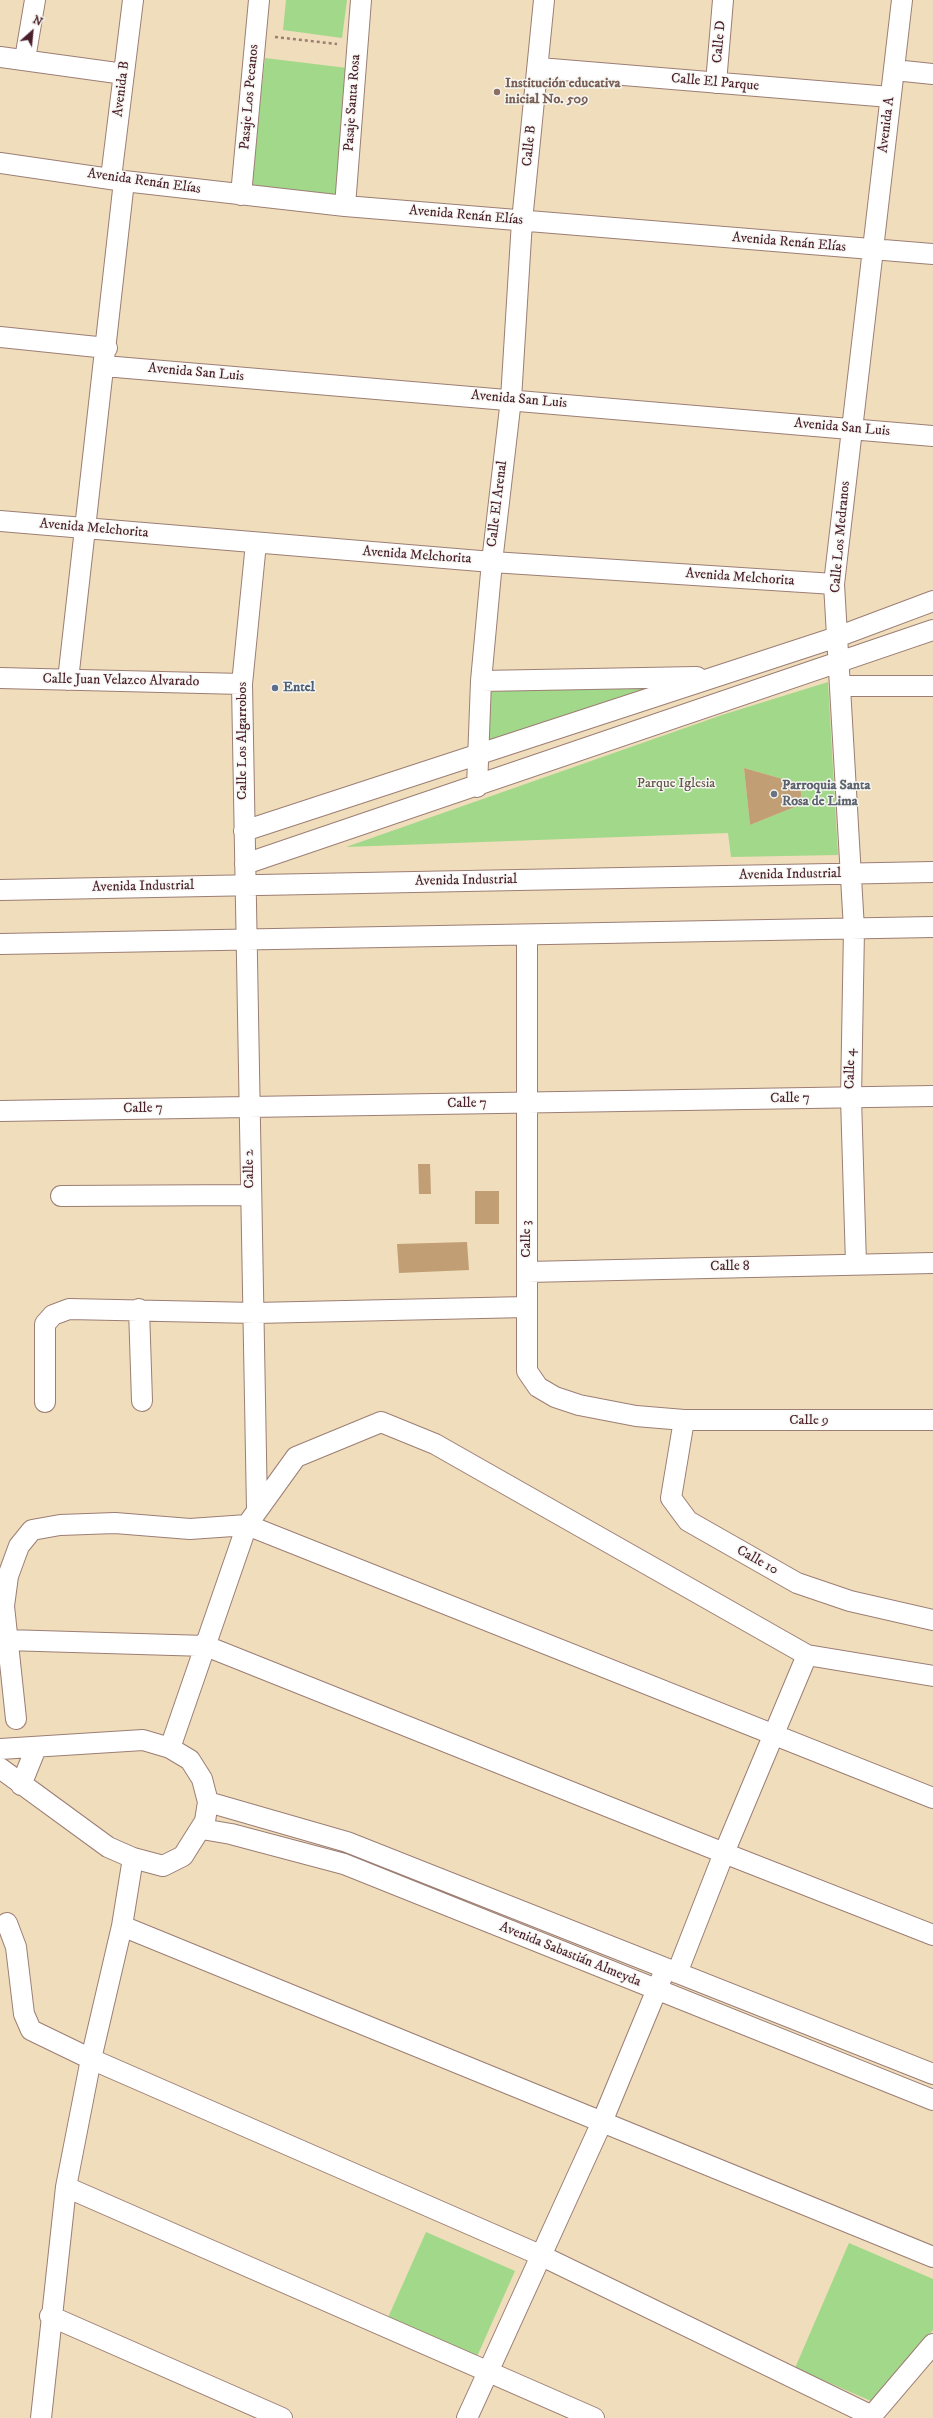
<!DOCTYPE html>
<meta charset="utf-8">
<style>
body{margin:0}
#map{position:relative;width:933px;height:2418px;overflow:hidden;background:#efddbc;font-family:"IM FELL DW Pica",serif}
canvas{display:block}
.north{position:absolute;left:12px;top:12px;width:40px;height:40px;-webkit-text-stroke:3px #f6f6f2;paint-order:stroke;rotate:27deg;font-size:11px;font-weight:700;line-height:16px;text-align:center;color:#4a1f2b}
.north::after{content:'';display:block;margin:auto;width:14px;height:18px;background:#4a1f2b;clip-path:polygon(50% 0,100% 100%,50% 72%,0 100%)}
</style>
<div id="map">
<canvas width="933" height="2418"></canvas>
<div class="north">N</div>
</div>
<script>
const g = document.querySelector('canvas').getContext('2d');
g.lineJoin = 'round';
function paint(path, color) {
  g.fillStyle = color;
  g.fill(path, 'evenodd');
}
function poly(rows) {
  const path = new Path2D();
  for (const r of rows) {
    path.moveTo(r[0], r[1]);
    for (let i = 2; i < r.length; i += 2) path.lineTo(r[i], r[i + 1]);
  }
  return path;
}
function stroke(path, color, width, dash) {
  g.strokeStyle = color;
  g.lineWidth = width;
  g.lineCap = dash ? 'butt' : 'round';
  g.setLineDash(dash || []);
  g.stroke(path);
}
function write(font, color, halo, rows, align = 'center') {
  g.font = font + ' "IM FELL DW Pica",serif';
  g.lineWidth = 3;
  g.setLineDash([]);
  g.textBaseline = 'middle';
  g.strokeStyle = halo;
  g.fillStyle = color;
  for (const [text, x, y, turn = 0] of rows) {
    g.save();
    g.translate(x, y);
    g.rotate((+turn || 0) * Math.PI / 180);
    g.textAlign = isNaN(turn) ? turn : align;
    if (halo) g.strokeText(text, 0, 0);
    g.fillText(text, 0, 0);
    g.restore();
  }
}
const green = poly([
 [286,0,347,0,342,38,283,30],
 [265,58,347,68,335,199,251,189],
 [828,682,838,855,731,857,728,833,346,847,722,715],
 [744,768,800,784,802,804,750,825],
 [682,683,485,746,484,692],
 [426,2232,515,2271,475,2361,386,2322],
 [849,2243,933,2279,933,2330,871,2401,795,2368]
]);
const building = poly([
 [744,768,800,784,802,804,750,825],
 [418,1164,430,1164,431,1194,419,1194],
 [475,1191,499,1191,499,1224,475,1224],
 [467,1242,469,1270,399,1273,397,1244]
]);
const path = poly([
 [275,37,337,44]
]);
const minor = poly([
 [0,57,124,74],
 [25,59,35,0],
 [539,68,890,97],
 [894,70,933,74],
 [716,83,723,0],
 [0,163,124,181,345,206,933,254],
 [111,178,133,0],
 [241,195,259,0],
 [345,206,361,0],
 [0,337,107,348],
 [104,366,933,436],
 [0,521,492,562,834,584],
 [256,543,242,684,257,1510],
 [0,678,242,684],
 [68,680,124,181],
 [481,681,697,677],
 [841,686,933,686],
 [477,787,481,681,492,562,511,399,522,221,544,0],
 [244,831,837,637,933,601],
 [245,864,933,630],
 [0,890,933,872],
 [527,935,527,1371,538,1387,555,1397,579,1405,636,1416,684,1420,933,1420],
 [0,944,933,927],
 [0,1111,933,1096],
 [61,1196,250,1195],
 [856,1264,851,1098,854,929,834,584,902,0],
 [527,1272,933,1263],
 [139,1309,142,1401],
 [45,1402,45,1324,53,1315,69,1309,255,1313,527,1307],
 [684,1420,671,1498,688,1521,797,1583,850,1601,933,1620],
 [6,1640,206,1646,724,1853,807,1655],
 [16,1719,4,1606,8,1576,19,1546,32,1530,60,1525,115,1523,190,1529,247,1525,933,1798],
 [170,1748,247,1525,296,1457,381,1422,435,1444,807,1655,933,1676],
 [0,1749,143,1740,170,1748,190,1760,202,1779,208,1802,205,1821,183,1856,163,1866,133,1858,108,1847,0,1768],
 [21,1785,36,1748],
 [208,1802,347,1842,933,2074],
 [202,1829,231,1834,344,1864,933,2100],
 [7,1923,16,1947,24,2014,31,2030,91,2059,540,2255,872,2416],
 [122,1926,933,2257],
 [677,1973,724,1853,933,1935],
 [66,2187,594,2418],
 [50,2316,282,2418],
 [41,2418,66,2187,91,2059,122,1926,133,1858],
 [467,2418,602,2122,662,1977],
 [870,2418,933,2344]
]);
const markers = [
 [497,92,4,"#8d6e63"],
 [275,688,4,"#5c6f8a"],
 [774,794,4,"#6b7280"]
];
const streetNames = [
 ["Calle D",720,42,-85],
 ["Calle El Parque",715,83,5],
 ["Avenida B",122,89,-83],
 ["Pasaje Los Pecanos",250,97,-85],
 ["Pasaje Santa Rosa",353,103,-86],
 ["Avenida A",887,125,-83],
 ["Calle B",530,146,-84],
 ["Avenida Renán Elías",144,182,8],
 ["Avenida Renán Elías",466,216,5],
 ["Avenida Renán Elías",789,243,5],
 ["Avenida San Luis",196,373,5],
 ["Avenida San Luis",519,400,5],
 ["Avenida San Luis",842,428,5],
 ["Calle El Arenal",498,504,-83],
 ["Avenida Melchorita",94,529,5],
 ["Calle Los Medranos",841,537,-85],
 ["Avenida Melchorita",417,556,4],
 ["Avenida Melchorita",740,578,4],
 ["Calle Juan Velazco Alvarado",121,681,1],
 ["Calle Los Algarrobos",243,741,-90],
 ["Avenida Industrial",790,875,-1],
 ["Avenida Industrial",466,881,-1],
 ["Avenida Industrial",143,887,-1],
 ["Calle 4",851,1069,-89],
 ["Calle 7",790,1099,-1],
 ["Calle 7",467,1104,-1],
 ["Calle 7",143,1109,-1],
 ["Calle 2",250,1169,-91],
 ["Calle 3",527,1239,-90],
 ["Calle 8",730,1267,-1],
 ["Calle 9",809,1421],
 ["Calle 10",757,1561,29],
 ["Avenida Sabastián Almeyda",570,1955,22]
];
const educationNames = [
 ["Institución educativa",505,84],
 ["inicial No. 509",505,100]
];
const serviceNames = [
 ["Entel",283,688]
];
const parkNames = [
 ["Parque Iglesia",676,784]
];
const worshipNames = [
 ["Parroquia Santa",782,786],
 ["Rosa de Lima",782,802]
];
paint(green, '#a2d889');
paint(building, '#c19e74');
stroke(minor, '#9c7e74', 22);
stroke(path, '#9c7e74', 2.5, [3, 3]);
stroke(minor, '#fff', 20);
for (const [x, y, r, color] of markers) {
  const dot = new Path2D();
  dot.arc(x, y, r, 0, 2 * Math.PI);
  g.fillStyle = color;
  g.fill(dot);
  stroke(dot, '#f6f6f2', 1.5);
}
write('14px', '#4a1f2b', '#f6f6f2', streetNames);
write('bold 14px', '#785e54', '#f6f6f2', educationNames, 'left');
write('bold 14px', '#4e5e75', '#f6f6f2', serviceNames, 'left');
write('14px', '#645647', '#f6f6f2', parkNames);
write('bold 14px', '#5b616d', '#f6f6f2', worshipNames, 'left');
</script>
